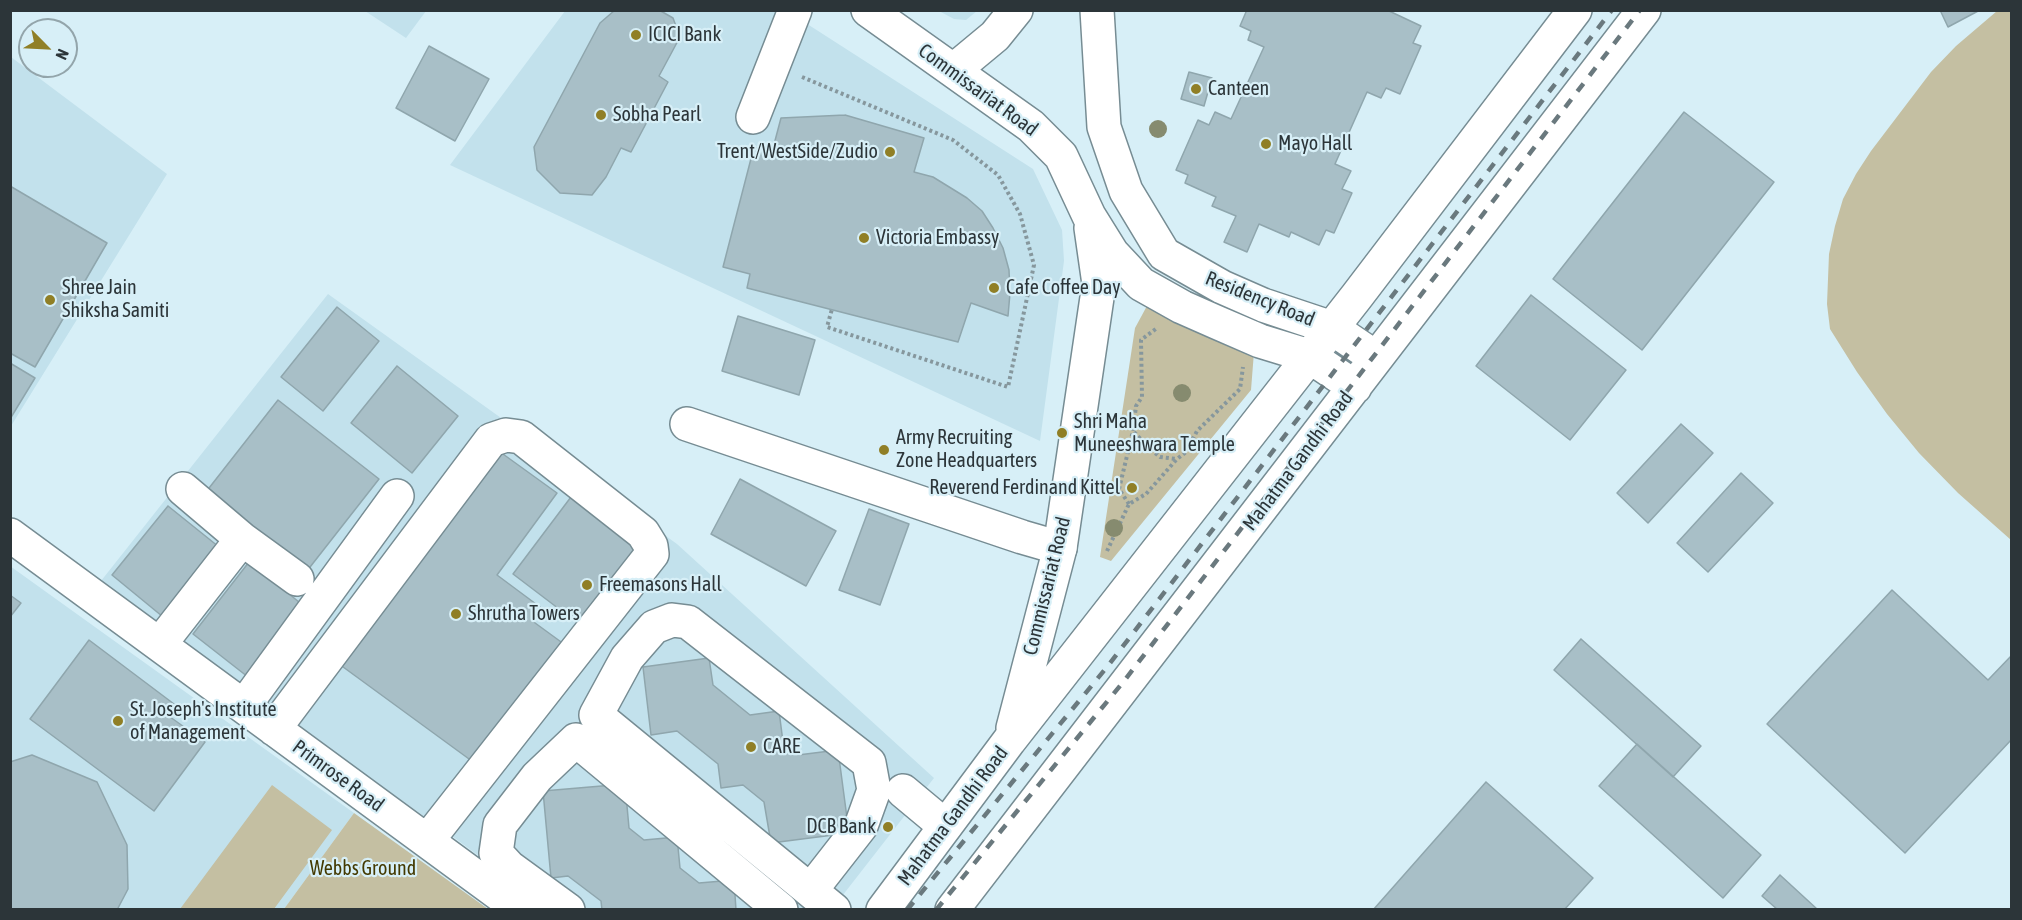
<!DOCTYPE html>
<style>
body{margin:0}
#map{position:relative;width:2022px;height:920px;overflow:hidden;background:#d7eff7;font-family:"Asap Condensed",sans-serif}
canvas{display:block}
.frame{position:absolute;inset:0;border:12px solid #2c3539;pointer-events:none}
.north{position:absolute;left:18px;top:18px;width:60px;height:60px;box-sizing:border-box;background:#d7eff7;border:2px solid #93a5ab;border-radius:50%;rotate:114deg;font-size:16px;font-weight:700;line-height:24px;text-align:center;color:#2c3539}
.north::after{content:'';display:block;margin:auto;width:21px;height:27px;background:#907f26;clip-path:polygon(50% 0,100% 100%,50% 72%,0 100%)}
</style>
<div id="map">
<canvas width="2022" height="920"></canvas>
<div class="frame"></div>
<div class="north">N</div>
</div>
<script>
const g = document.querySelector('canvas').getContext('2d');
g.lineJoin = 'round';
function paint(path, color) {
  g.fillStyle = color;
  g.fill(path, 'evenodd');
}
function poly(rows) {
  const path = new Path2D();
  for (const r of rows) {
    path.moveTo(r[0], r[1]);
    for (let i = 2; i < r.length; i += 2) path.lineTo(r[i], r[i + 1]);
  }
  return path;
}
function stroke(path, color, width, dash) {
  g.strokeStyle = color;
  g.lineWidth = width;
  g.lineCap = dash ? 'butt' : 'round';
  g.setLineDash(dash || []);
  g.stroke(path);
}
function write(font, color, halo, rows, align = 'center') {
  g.font = font + ' "Asap Condensed",sans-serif';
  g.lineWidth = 4.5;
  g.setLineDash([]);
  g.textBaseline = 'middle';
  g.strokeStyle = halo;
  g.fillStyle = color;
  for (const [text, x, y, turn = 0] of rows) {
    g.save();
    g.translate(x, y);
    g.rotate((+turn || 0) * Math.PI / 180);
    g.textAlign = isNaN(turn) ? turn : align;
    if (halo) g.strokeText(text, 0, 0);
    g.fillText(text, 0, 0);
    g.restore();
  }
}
const built = poly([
 [365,11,426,10,426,11,406,38],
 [565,11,787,11,1033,169,1062,230,1064,261,1040,441,450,165],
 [939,11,977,11,966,20,954,19],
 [11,57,167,174,11,426],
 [328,294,677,544,934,778,832,909,550,909,452,836,97,586],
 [10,566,354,813,284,909,11,909]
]);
const green = poly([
 [1997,11,2012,11,2011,540,1958,493,1919,453,1887,414,1857,372,1830,329,1827,304,1829,254,1835,226,1843,199,1856,174,1871,151,1931,72,1956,46],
 [1148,304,1254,352,1251,390,1111,561,1100,557,1135,328],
 [272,785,332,830,274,909,180,909],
 [354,813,488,909,284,909]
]);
const building = poly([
 [615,10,659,10,673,18,680,37,659,76,668,82,631,152,621,148,606,177,592,195,560,193,537,170,534,147,600,23,615,10],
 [1244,10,1387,10,1421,26,1413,43,1421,46,1400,94,1386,88,1381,98,1367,92,1335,164,1351,171,1342,189,1352,193,1334,233,1326,230,1319,245,1291,232,1289,237,1259,224,1247,252,1224,242,1236,216,1212,206,1216,197,1185,183,1188,175,1176,170,1198,120,1209,125,1215,112,1231,119,1264,47,1248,40,1251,31,1240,26,1246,12,1244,10],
 [1940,10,1980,10,1948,27,1940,10],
 [429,46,489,79,455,141,396,108,429,46],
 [1189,72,1212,78,1204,106,1181,99,1189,72],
 [1684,112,1774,182,1642,350,1553,279,1684,112],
 [845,115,924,138,914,172,933,177,967,198,982,211,993,228,1003,248,1009,270,1010,293,1008,316,971,303,958,342,747,288,750,274,723,267,754,147,772,152,781,118,845,115],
 [10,186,107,243,35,367,10,353,10,186],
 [1531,295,1626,370,1570,440,1476,366,1531,295],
 [337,307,379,341,323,411,281,377,337,307],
 [738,316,815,340,799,395,722,371,738,316],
 [10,363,35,378,10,419,10,363],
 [397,366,458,416,412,473,351,423,397,366],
 [278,400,379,479,303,576,202,497,278,400],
 [1681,424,1713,453,1648,523,1617,493,1681,424],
 [496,449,557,493,497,575,540,607,531,620,568,647,480,767,339,664,496,449],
 [1741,473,1773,503,1708,572,1677,543,1741,473],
 [740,479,836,531,806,586,711,534,740,479],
 [574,493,649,550,588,631,513,574,574,493],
 [168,506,224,551,168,621,112,575,168,506],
 [869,509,909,524,880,605,839,590,869,509],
 [249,562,304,606,248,677,193,634,249,562],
 [1892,590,1988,680,2012,655,2012,739,1905,853,1767,724,1892,590],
 [10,595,21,603,10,617,10,595],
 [1581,639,1701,746,1673,777,1554,670,1581,639],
 [89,640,174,704,166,714,205,742,154,811,30,719,89,640],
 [709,658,713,685,750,715,779,711,783,742,798,755,838,750,849,833,771,843,764,802,743,785,721,788,718,764,677,731,651,735,643,667,709,658],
 [1637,744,1761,855,1723,898,1599,786,1637,744],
 [32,755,97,782,127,845,128,889,117,910,10,910,10,762,32,755],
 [1486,782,1593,878,1564,910,1373,910,1486,782],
 [625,784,629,828,644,840,677,837,680,868,699,883,734,880,736,910,602,910,601,901,568,876,551,878,543,791,625,784],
 [1780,875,1817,909,1817,910,1778,910,1762,896,1780,875]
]);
const path = poly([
 [802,77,953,140,998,175,1020,214,1034,265,1008,387,827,327,832,309],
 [1134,432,1149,448,1160,457,1176,459],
 [1129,504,1119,489,1133,431,1136,406,1142,397,1141,340,1157,328],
 [1107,551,1129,504,1146,494,1177,459,1186,452,1197,431,1240,389,1243,367]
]);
const minor = poly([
 [753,117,795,10],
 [687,424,1022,537,1060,548],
 [183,489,242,539,297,579],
 [10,535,521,910],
 [160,644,242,539],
 [244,706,397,496],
 [274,729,491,440,506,435,521,437,643,533,651,546,652,554,427,841],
 [903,791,945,826],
 [811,890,861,826,874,790,869,763,688,622,672,620,654,627,627,658,596,715,834,910],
 [568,910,509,867,496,853,500,825,537,777,576,740,781,910]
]);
const major = poly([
 [868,10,1031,126,1061,156,1089,216,1112,253,1141,284,1182,307,1216,322,1260,341,1309,356,1355,387],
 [1097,10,1104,127,1126,191,1164,254,1222,287,1263,305,1332,328,1376,358],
 [954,70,995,36,1016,10],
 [1013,728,1060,548,1099,284,1091,228],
 [883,910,1009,741,1357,296,1575,10],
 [952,910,1644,10]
]);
const rail = poly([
 [907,910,1107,667,1612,10],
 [936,910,1124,681,1640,10]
]);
const trees = [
 [1158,129],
 [1182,393],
 [1114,528]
];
const markers = [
 [636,35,6,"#907f26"],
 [1196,89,6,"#907f26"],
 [601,115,6,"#907f26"],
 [1266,144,6,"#907f26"],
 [890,152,6,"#907f26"],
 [864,238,6,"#907f26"],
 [994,288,6,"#907f26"],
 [50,300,6,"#907f26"],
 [1062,433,6,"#907f26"],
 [884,450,6,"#907f26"],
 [1132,488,6,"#907f26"],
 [587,585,6,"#907f26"],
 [456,614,6,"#907f26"],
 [118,721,6,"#907f26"],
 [751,747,6,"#907f26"],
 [888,827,6,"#907f26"]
];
const poiNames = [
 ["ICICI Bank",648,35],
 ["Canteen",1208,89],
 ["Sobha Pearl",613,115],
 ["Mayo Hall",1278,144],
 ["Trent/WestSide/Zudio",878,152,"right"],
 ["Victoria Embassy",876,238],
 ["Shree Jain",62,288],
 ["Shiksha Samiti",62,311],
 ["Cafe Coffee Day",1006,288],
 ["Shri Maha",1074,422],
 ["Muneeshwara Temple",1074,445],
 ["Army Recruiting",896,438],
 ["Zone Headquarters",896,461],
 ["Reverend Ferdinand Kittel",1120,488,"right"],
 ["Freemasons Hall",599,585],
 ["Shrutha Towers",468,614],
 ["St. Joseph's Institute",130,710],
 ["of Management",130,733],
 ["CARE",763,747],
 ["DCB Bank",876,827,"right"]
];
const streetNames = [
 ["Commissariat Road",978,90,36],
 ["Residency Road",1260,299,22],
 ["Mahatma Gandhi Road",1298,461,-53],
 ["Commissariat Road",1047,586,-76],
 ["Primrose Road",338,776,36],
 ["Mahatma Gandhi Road",953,816,-53]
];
const parkNames = [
 ["Webbs Ground",363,869]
];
paint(built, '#c2e1ec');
paint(green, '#c4bfa2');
paint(building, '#a8bfc7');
stroke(building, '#8fa6ad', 1.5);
stroke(minor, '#768c93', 36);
stroke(major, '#768c93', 36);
stroke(path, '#86979d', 4, [3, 3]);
stroke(minor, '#fff', 33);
stroke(major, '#fff', 33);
stroke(rail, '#6a797e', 4.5, [10, 10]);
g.fillStyle = '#868b6f';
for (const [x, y] of trees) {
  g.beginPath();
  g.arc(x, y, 9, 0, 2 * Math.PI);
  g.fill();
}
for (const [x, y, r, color] of markers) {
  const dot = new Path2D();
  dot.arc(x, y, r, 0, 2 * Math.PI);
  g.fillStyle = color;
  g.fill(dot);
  stroke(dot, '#d7eff7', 2);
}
write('20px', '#2c3539', '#d7eff7', poiNames, 'left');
write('20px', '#2c3539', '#d7eff7', streetNames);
write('20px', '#433900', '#d7eff7', parkNames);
</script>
